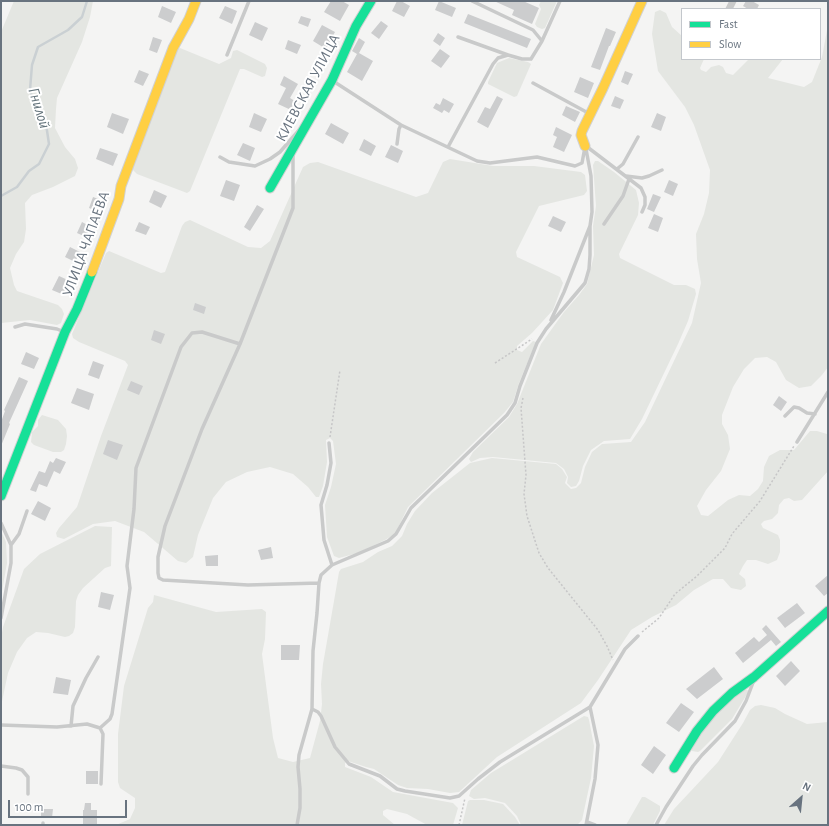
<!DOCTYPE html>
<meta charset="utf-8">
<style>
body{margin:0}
#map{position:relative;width:829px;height:826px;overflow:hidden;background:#f4f4f3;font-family:"Alegreya Sans",sans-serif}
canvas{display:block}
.frame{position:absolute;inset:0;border:2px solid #68737f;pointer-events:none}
.legend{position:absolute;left:681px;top:8px;width:140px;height:52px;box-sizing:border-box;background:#fff;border:1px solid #c3c7cc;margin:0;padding:5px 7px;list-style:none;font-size:12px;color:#68737f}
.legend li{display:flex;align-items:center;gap:8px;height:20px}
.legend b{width:20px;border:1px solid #c3c7cc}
.north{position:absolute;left:781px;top:778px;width:40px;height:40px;-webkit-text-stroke:3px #fff;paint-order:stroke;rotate:27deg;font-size:11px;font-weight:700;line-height:16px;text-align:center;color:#68737f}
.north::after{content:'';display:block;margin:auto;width:14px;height:18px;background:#68737f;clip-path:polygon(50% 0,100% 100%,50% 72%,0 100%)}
.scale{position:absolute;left:8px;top:800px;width:119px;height:18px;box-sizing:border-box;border:2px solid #68737f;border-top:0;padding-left:5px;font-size:12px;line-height:14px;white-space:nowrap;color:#68737f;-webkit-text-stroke:3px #fff;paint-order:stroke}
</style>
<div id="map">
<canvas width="829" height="826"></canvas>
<div class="frame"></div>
<ul class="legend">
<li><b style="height:5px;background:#16e098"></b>Fast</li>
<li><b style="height:5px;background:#ffcf43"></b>Slow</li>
</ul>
<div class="north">N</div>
<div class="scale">100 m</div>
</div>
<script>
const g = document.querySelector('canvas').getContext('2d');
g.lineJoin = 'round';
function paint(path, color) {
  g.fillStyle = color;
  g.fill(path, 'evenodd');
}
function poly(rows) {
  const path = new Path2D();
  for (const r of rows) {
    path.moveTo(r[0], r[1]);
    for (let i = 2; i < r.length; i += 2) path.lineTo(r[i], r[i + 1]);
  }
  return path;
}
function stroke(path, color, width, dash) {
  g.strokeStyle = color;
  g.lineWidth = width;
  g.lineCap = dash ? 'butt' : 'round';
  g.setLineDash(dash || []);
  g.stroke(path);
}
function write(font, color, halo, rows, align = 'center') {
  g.font = font + ' "Alegreya Sans",sans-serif';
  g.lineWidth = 4;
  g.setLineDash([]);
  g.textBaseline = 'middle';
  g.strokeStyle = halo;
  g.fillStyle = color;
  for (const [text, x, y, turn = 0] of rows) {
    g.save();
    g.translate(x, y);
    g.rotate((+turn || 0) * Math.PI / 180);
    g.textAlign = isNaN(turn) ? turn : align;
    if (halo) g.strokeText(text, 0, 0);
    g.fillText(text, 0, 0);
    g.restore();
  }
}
const green = poly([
 [14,1,93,1,90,17,82,42,57,98,56,109,55,128,65,147,75,159,78,168,75,176,53,187,32,195,25,203,26,229,24,242,16,254,10,268,14,285,17,291,58,305,62,309,64,314,61,323,57,325,30,320,1,323,1,32],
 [541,1,557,1,545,28,542,29,537,27,535,24,541,9,539,5],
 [660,10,666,13,672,27,682,36,682,59,704,59,700,68,701,70,706,72,711,67,719,65,723,67,726,73,733,75,749,59,783,59,768,78,804,87,812,82,822,57,828,25,828,367,822,375,811,386,799,388,786,380,776,362,767,357,755,358,744,369,733,387,722,415,722,424,728,435,730,449,721,471,706,490,697,506,701,515,708,516,728,500,739,495,750,496,758,489,763,481,764,467,769,456,780,450,794,450,810,431,817,431,827,434,828,471,802,500,794,501,789,498,784,499,779,505,778,513,772,519,764,521,761,524,763,528,778,535,780,540,780,552,777,560,768,564,756,560,747,560,743,566,739,574,745,579,746,586,741,590,731,588,723,579,713,579,694,590,676,605,652,617,631,630,598,680,581,703,497,757,459,792,450,793,428,789,407,788,398,785,374,769,366,767,348,761,345,763,345,767,371,777,393,792,453,803,458,808,453,825,427,825,407,814,387,809,383,811,383,815,395,825,116,825,130,819,135,808,135,798,120,788,118,782,118,734,124,686,148,608,153,602,154,595,216,612,262,609,266,612,265,639,262,654,273,738,278,758,293,762,310,758,320,721,322,704,321,684,323,664,334,601,339,572,341,569,363,562,378,552,392,546,402,536,407,524,415,511,432,493,470,463,492,458,556,464,562,469,567,477,565,483,571,489,576,488,581,483,585,467,592,452,602,444,631,442,645,422,692,323,701,283,697,259,696,234,704,214,709,193,710,170,694,125,685,107,658,71,652,34,655,12],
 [180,48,219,64,231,58,233,51,237,50,265,64,267,68,265,76,262,77,244,69,240,69,190,191,187,193,137,174,133,170,133,167,177,50],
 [509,58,528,62,531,64,517,96,514,97,488,84,488,82,497,63],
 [450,159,493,166,534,166,581,172,585,175,587,191,584,195,539,206,516,252,517,257,560,277,563,283,553,310,532,333,517,346,517,350,522,352,533,341,536,342,519,383,513,402,504,413,408,507,395,534,385,540,358,553,339,558,334,556,327,537,325,505,331,487,336,464,333,441,330,438,326,440,327,462,323,486,319,497,316,497,308,487,293,474,270,467,247,472,226,482,213,498,198,535,193,557,186,563,178,561,144,532,115,521,93,524,64,539,57,537,56,533,59,528,77,507,101,436,128,365,125,361,79,342,73,338,72,334,106,253,109,251,161,273,165,272,182,226,185,222,190,220,248,247,261,248,270,241,303,167,310,163,318,162,416,197,428,193,443,162],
 [595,161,598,161,614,172,636,190,639,203,638,215,619,254,620,258,674,285,686,285,695,289,696,294,688,321,678,344,642,419,630,439,604,441,591,450,583,466,579,481,576,486,571,487,567,483,568,477,564,469,556,463,493,457,480,458,471,462,469,459,473,452,509,417,517,404,541,344,564,312,579,295,587,284,594,255,593,226,596,206,593,165],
 [42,415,58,420,66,429,67,436,66,444,64,450,61,452,53,452,34,445,31,442,32,432,38,426,38,420],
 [95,526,112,527,111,566,105,568,83,588,78,595,76,601,75,627,73,633,69,636,65,637,48,633,36,632,27,638,17,652,8,673,1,706,1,638,3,627,24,569,40,554],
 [1,531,6,542,7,563,1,597],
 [745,689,749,691,732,719,700,751,698,752,692,751,691,746,714,713],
 [761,705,775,708,785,714,807,724,828,722,828,825,664,825,674,809,718,762,743,723,750,710,755,706],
 [584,716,588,717,589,720,594,746,591,778,582,820,577,825,521,825,517,816,505,803,485,798,474,799,469,796,471,790,491,773],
 [642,797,645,797,660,806,660,811,653,825,626,825],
 [470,800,484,800,503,804,515,817,520,825,462,825,468,801]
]);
const stream = poly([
 [1,196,17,187,29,171,39,164,49,144,46,124,41,110,33,101,30,90,32,65,38,47,68,30,82,17,87,1]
]);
const building = poly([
 [331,1,342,1,349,5,340,21,324,12],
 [397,1,401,1,410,6,404,17,392,11],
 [439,1,456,8,452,17,435,10],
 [494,1,523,1,539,8,532,24,512,15,514,10],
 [746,1,752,1,759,5,757,9,748,9,743,6],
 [162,6,176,12,171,23,158,17],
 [225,6,237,11,232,24,219,18],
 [468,14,531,39,527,48,464,23],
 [301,16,311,19,308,27,298,23],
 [381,21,388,26,379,39,371,33],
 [255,22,268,28,262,41,249,35],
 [322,25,335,32,326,49,313,41],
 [606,28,616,32,610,46,609,46,600,70,591,67],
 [438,33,445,38,440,46,433,41],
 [153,37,162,40,157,53,149,50],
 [359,38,365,42,359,53,373,61,362,81,347,72,357,54,352,51],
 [288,40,301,45,297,54,285,49],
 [440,49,450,56,441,68,431,61],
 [139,70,149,74,143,86,134,82],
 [625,71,633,74,628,85,621,82],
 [284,76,298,84,290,98,295,101,291,110,278,104,286,88,280,85],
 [580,77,594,83,588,98,574,92],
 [497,96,503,99,488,128,477,122,485,107,490,109],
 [615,96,624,100,620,109,611,106],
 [443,98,454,104,449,113,444,110,442,113,433,108,436,103,440,105],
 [566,106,580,112,575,122,562,115],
 [112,113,129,119,123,134,107,127],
 [254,113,267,119,261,132,249,127],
 [657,113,666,117,661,131,651,127],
 [331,123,349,133,343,144,325,134],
 [556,127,572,135,564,152,553,147,557,137,553,135],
 [364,139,376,146,371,156,359,150],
 [243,143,255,148,250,161,237,155],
 [391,145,403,151,398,163,385,157],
 [100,148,118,154,113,166,96,159],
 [226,180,240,185,234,201,220,196],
 [669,180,678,184,673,196,664,192],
 [154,190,167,196,161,208,149,202],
 [653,194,661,197,654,212,647,209],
 [93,197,101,200,97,211,89,208],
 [257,205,264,209,250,231,244,227],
 [654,214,663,218,658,232,648,228],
 [553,216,566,222,561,232,548,226],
 [82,222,91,227,86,237,77,233],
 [139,222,150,227,146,235,135,231],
 [70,247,80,252,75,262,65,257],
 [59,276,70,281,64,295,52,290],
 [195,303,206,307,204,314,193,310],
 [154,330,165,334,161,344,151,340],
 [26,352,39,358,34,369,21,364],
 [93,361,104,365,99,379,88,375],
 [19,377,28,381,9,423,10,424,1,446,1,422,5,411,4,410],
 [131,381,143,386,139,395,127,390],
 [77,388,94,394,89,410,71,403],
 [779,396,787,402,781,411,773,405],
 [108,440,123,445,117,460,103,454],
 [56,458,66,462,60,474,54,471,47,487,39,484,36,492,30,490,39,471,45,473,50,461,53,463],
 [38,501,51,508,45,521,31,514],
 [271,547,273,558,261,560,258,550],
 [218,555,218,566,206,566,205,556],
 [828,575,828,593,824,596,815,586],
 [101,592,114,595,110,610,98,607],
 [797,603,805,613,785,628,777,618],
 [766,625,781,642,776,646,771,640,743,663,735,653,754,637,759,642,767,635,762,629],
 [281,645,300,645,299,660,281,660],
 [791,661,800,671,785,686,776,676],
 [714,667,723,679,697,699,686,689],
 [56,677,71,680,68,695,53,693],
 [681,703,694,712,679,732,666,723],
 [654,746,666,755,653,774,641,765],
 [86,771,98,771,98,784,86,784],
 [85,803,91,803,91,810,97,810,97,825,83,825,83,810,84,810],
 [41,809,53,809,52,818,41,817]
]);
const path = poly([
 [495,363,532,339],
 [523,398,521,408,526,475,524,494,527,516,539,553,548,568,598,630,607,646,613,660],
 [330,437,340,370],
 [642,632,659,618,675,594,697,576,725,548,732,534,760,501,794,446],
 [459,825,465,798]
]);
const lane = poly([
 [472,1,533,30,542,41],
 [458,37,508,55],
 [227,55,249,1],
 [333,81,401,125,477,161,490,163,537,157,575,166,582,163,585,147],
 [533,83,590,114],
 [397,144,399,129,401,125],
 [586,146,641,188,645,197,645,205,642,212],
 [448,147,493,64,498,58,508,55,522,59,531,59,542,41,560,1],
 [293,153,293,208,240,344,202,429,165,526,158,557,158,573,159,578,163,580,248,585,319,583],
 [220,157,229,162,255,166,270,159,280,152,300,129],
 [617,169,623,164,638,137],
 [626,176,642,178,649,176,662,170],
 [604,224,623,196,629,179],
 [590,226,590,255,589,269,585,283,546,329,537,343,520,386,515,403,507,415,411,508,396,534,388,541,332,565,321,575,319,583,317,613,313,651,312,709,318,712,321,716,335,747,349,764,380,776,397,789,405,791,450,798,459,796,478,779,500,762,590,707,625,649,638,636],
 [551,320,564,292,590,226,592,212,591,176,586,149],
 [15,327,25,324,57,329,64,332],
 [785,416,794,407,799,408,807,413,815,414],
 [797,442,828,392],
 [329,443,331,463,327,485,321,505,324,540,332,565],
 [1,523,11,545,11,563,1,618],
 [11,545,19,534,27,511],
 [1,725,57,727,87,724,100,728,103,734,101,784],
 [71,726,73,706,86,678,98,657],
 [100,728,110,719,112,714,130,588,127,566,134,509,136,468,181,347,192,333,202,332,240,344],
 [1,766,16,768,22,770,28,777,28,794],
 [587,822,595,825],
 [43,825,43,823],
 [297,825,300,808,300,789,298,767,299,755,312,709],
 [586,825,595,779,598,745,590,707],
 [656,825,666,807,693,766,702,755,735,721,746,701,754,680]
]);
const street = poly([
 [729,9,733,1]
]);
const fast = poly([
 [270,188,332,80,356,26,371,1],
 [1,496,65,332,77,309,92,272],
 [674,768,697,731,713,711,732,693,754,677,828,611]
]);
const slow = poly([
 [585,146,581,135,582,131,603,88,642,1],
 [92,272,119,199,121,186,173,48,189,19,196,1]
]);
const streetNames = [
 ["КИЕВСКАЯ УЛИЦА",308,88,-62],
 ["УЛИЦА ЧАПАЕВА",86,244,-70]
];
const waterNames = [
 ["Гнилой",39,108,73]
];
paint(green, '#e4e6e2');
stroke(stream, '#cad0d3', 2.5);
paint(building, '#cccdce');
stroke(fast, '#d1d1d1', 11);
stroke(slow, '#d1d1d1', 11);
stroke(path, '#c6c6c7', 1.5, [2, 2]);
stroke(lane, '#c9caca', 3.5);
stroke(street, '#c9caca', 7);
stroke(fast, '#16e098', 9);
stroke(slow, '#ffcf43', 9);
write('15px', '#68737f', '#fff', streetNames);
write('italic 16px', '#63737b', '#fff', waterNames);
</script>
